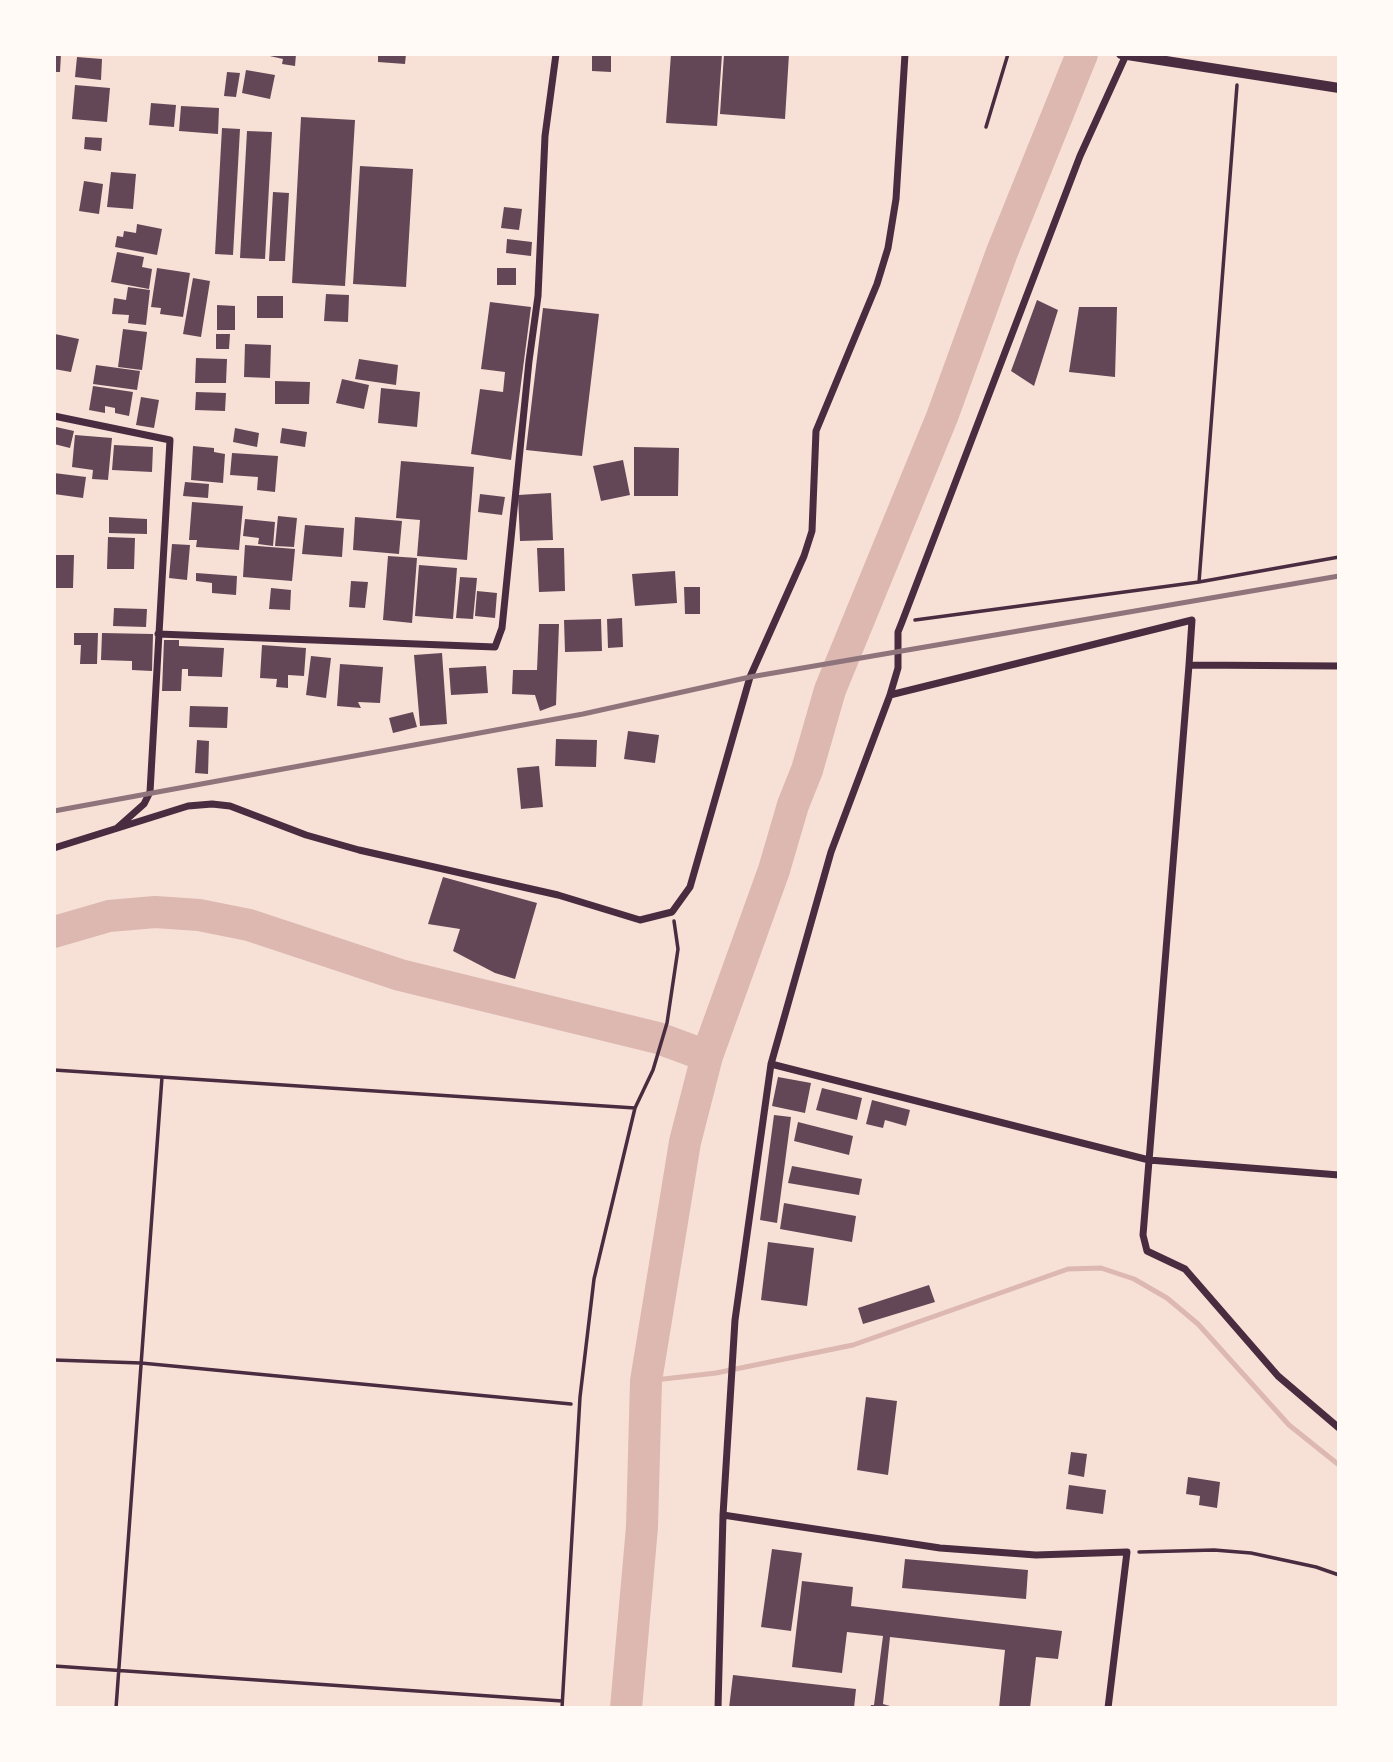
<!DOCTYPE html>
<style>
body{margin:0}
#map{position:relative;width:1393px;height:1762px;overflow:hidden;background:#f7e1d7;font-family:Roboto,sans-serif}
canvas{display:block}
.frame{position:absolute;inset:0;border:56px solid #fffaf5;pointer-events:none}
</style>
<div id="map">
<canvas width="1393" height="1762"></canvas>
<div class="frame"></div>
</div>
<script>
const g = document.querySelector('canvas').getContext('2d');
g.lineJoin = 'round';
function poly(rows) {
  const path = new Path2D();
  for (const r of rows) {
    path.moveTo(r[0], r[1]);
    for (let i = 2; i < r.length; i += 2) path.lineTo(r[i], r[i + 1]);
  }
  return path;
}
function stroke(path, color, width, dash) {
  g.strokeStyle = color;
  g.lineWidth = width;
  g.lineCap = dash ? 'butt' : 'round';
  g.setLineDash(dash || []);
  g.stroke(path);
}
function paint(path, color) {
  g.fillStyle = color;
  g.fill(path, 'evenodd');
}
const stream = poly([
 [646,1381,716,1373,853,1345,1068,1269,1101,1268,1134,1279,1167,1298,1198,1324,1289,1425,1339,1465]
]);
const river = poly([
 [54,932,109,916,155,912,199,915,249,925,400,975,658,1038,707,1056],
 [626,1708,642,1527,646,1381,685,1142,707,1056,774,870,793,805,807,770,830,690,942,417,1002,252,1082,54]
]);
const building = poly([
 [54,54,61,54,60,72,54,72],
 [261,54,296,54,295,66,282,64,283,59],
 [378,54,406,54,405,64,378,62],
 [592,54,611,54,611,72,592,71],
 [671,54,722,54,717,126,666,123],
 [724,54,789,54,785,119,720,114],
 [77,57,102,59,101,80,75,77],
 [246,70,275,75,270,99,242,93],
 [227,72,240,73,236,97,224,96],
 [75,85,110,88,107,122,72,119],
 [151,103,176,105,174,127,149,125],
 [181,106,219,108,218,134,179,131],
 [301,117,355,120,345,286,292,283],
 [222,128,240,129,233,255,215,254],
 [247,131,272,132,265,259,240,258],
 [85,137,102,138,101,151,84,149],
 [360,166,413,169,406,287,353,284],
 [111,172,136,174,133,209,107,207],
 [84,181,103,184,99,214,79,211],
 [273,192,289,193,285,261,269,261],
 [504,207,522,209,519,230,501,228],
 [137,224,162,229,157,255,115,247,117,236,123,237,124,231,136,233],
 [507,239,532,242,531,256,506,253],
 [117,252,144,257,142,267,152,269,149,289,111,282],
 [157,268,190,273,183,317,160,314,161,308,151,307],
 [497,268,516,268,516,285,497,285],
 [193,278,210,281,201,337,183,334],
 [128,287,150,290,146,325,128,323,129,315,112,314,114,298,126,300],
 [326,294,349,295,348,322,324,321],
 [257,296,283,296,283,318,257,318],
 [1037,300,1058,310,1034,386,1011,371],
 [490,302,531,307,511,460,471,454,480,389,503,392,505,372,481,369],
 [217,305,235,306,235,330,217,330],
 [1079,307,1117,307,1115,377,1069,372],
 [543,308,599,314,582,456,526,450],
 [123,329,147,332,142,370,118,367],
 [55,334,79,339,71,372,54,369],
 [216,334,230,334,229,349,216,349],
 [245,344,271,345,270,378,244,377],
 [196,358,227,359,226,383,195,383],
 [359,359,398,365,396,385,355,379],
 [96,365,140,371,137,390,93,384],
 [342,379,369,385,364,409,336,403],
 [275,381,310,382,309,404,275,404],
 [93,386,133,392,129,416,115,413,115,408,105,406,105,413,89,410],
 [381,388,420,392,417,427,378,423],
 [196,392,226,393,225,411,195,410],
 [141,397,159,400,154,428,136,425],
 [56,427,74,431,70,448,54,444],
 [235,428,259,433,257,447,233,442],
 [282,428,307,432,305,447,280,443],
 [75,435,112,438,108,480,92,479,93,470,72,467],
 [114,445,153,447,152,472,112,470],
 [193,446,214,448,214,452,225,454,223,483,191,480],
 [634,447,679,448,678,496,634,496],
 [232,453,278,456,275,492,257,490,258,477,230,475],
 [623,460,630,495,601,501,593,466],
 [401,461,474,467,467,560,417,556,420,520,396,518],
 [54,473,86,477,83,498,54,494],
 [185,482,209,484,208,498,183,496],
 [551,493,553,540,520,541,518,495],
 [480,494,505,497,502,515,478,512],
 [192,502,243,506,239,550,196,547,197,540,189,540],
 [278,516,297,518,294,547,275,546],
 [109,517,147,519,147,534,109,533],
 [355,517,402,521,399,554,353,550],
 [245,519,275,522,273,546,258,544,259,538,243,536],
 [305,525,344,528,342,557,302,554],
 [108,537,135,538,134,569,107,569],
 [172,544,190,545,187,580,169,578],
 [245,545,295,549,292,581,243,577],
 [537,548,564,548,565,591,539,592],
 [54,555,74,555,73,588,54,588],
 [388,556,417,558,412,623,383,620],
 [419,565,457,568,453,619,415,616],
 [675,571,677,603,635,606,632,574],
 [196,573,237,576,236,595,212,593,212,583,196,581],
 [460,577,477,578,473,619,456,618],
 [351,581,368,582,365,608,349,607],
 [684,587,700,587,700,614,685,614],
 [271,588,291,590,290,610,269,609],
 [477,591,497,593,495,618,475,616],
 [114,608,147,609,146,627,113,626],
 [622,618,623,647,608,648,607,619],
 [601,619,602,651,565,652,564,620],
 [539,624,559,624,556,705,540,711,535,695,512,694,513,670,537,670],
 [74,633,98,633,97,664,80,664,81,645,74,645],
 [102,633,153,634,152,671,132,670,132,661,101,660],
 [164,640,179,640,179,646,224,648,222,677,188,676,188,669,182,669,181,691,162,691],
 [262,645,306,648,304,676,288,675,288,688,276,687,277,679,260,678],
 [442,653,447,724,420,726,414,655],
 [311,656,331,658,326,698,306,695],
 [340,664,383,667,380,703,358,702,361,708,337,706],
 [486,666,488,693,451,695,449,668],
 [190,706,228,707,227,728,189,727],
 [413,712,417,727,393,733,389,718],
 [628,731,659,735,655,763,624,759],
 [556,739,597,740,596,767,555,766],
 [197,740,209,741,208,774,195,773],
 [539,766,543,807,521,809,517,768],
 [443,877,537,903,515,979,495,973,453,951,460,929,428,924],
 [778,1077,811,1083,805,1113,772,1106],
 [822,1088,862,1098,857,1120,816,1110],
 [872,1100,910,1110,906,1126,885,1120,883,1128,866,1124],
 [774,1115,791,1117,777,1223,760,1220],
 [798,1122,853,1136,849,1155,794,1141],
 [792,1166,862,1179,859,1195,788,1183],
 [784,1203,856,1216,852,1242,780,1229],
 [768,1242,814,1248,807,1306,761,1300],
 [929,1285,935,1302,863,1324,858,1308],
 [866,1397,897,1401,888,1475,857,1470],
 [1071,1452,1087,1454,1084,1477,1068,1474],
 [1188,1477,1220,1482,1217,1508,1199,1505,1200,1496,1186,1494],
 [1069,1485,1106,1490,1103,1514,1066,1509],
 [772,1549,802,1553,791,1631,761,1627],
 [905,1559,1028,1570,1026,1599,902,1588],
 [802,1581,853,1587,851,1606,1062,1631,1058,1659,1036,1657,1030,1708,999,1708,1005,1650,890,1637,883,1704,897,1708,870,1708,871,1705,874,1705,883,1636,847,1632,842,1673,792,1667],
 [733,1675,856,1689,854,1708,729,1708]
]);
const path = poly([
 [986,127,1008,54],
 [1199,582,1237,85],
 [915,620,1199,582,1339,557],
 [54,1070,635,1108],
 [54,1360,141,1363,571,1404],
 [1139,1552,1214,1550,1251,1553,1316,1567,1339,1575],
 [54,1666,562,1701],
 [116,1708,162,1077],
 [562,1708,580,1397,594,1279,635,1108,653,1070,667,1023,678,949,674,921]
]);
const minor = poly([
 [54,416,170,440,150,792,144,804,117,828],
 [158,634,495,647,502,628,529,361,538,296,545,136,556,54],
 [1339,666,1189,665,1143,1235,1147,1251,1185,1269,1278,1376,1339,1428],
 [890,695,898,668,898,632,902,622,1080,156,1126,55],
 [54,848,188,806,212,804,230,806,306,835,359,850,558,895,640,920,672,912,690,887,750,677,804,556,812,531,816,431,877,284,888,248,896,199,905,54],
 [771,1064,1149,1160,1339,1175],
 [723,1515,940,1548,1036,1555,1127,1552,1108,1708],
 [718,1708,723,1515,735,1320,771,1064,831,852,890,695,1192,620,1189,665]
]);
const tertiary = poly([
 [1121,54,1339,88]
]);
const rail = poly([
 [54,811,583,714,750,677,1339,576]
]);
stroke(stream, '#dcb8b0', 5);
stroke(river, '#dcb8b0', 32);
paint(building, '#644757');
stroke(path, '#4a2c40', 3.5);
stroke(minor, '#4a2c40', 7);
stroke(tertiary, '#4a2c40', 10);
stroke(rail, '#8f747c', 5);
</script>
